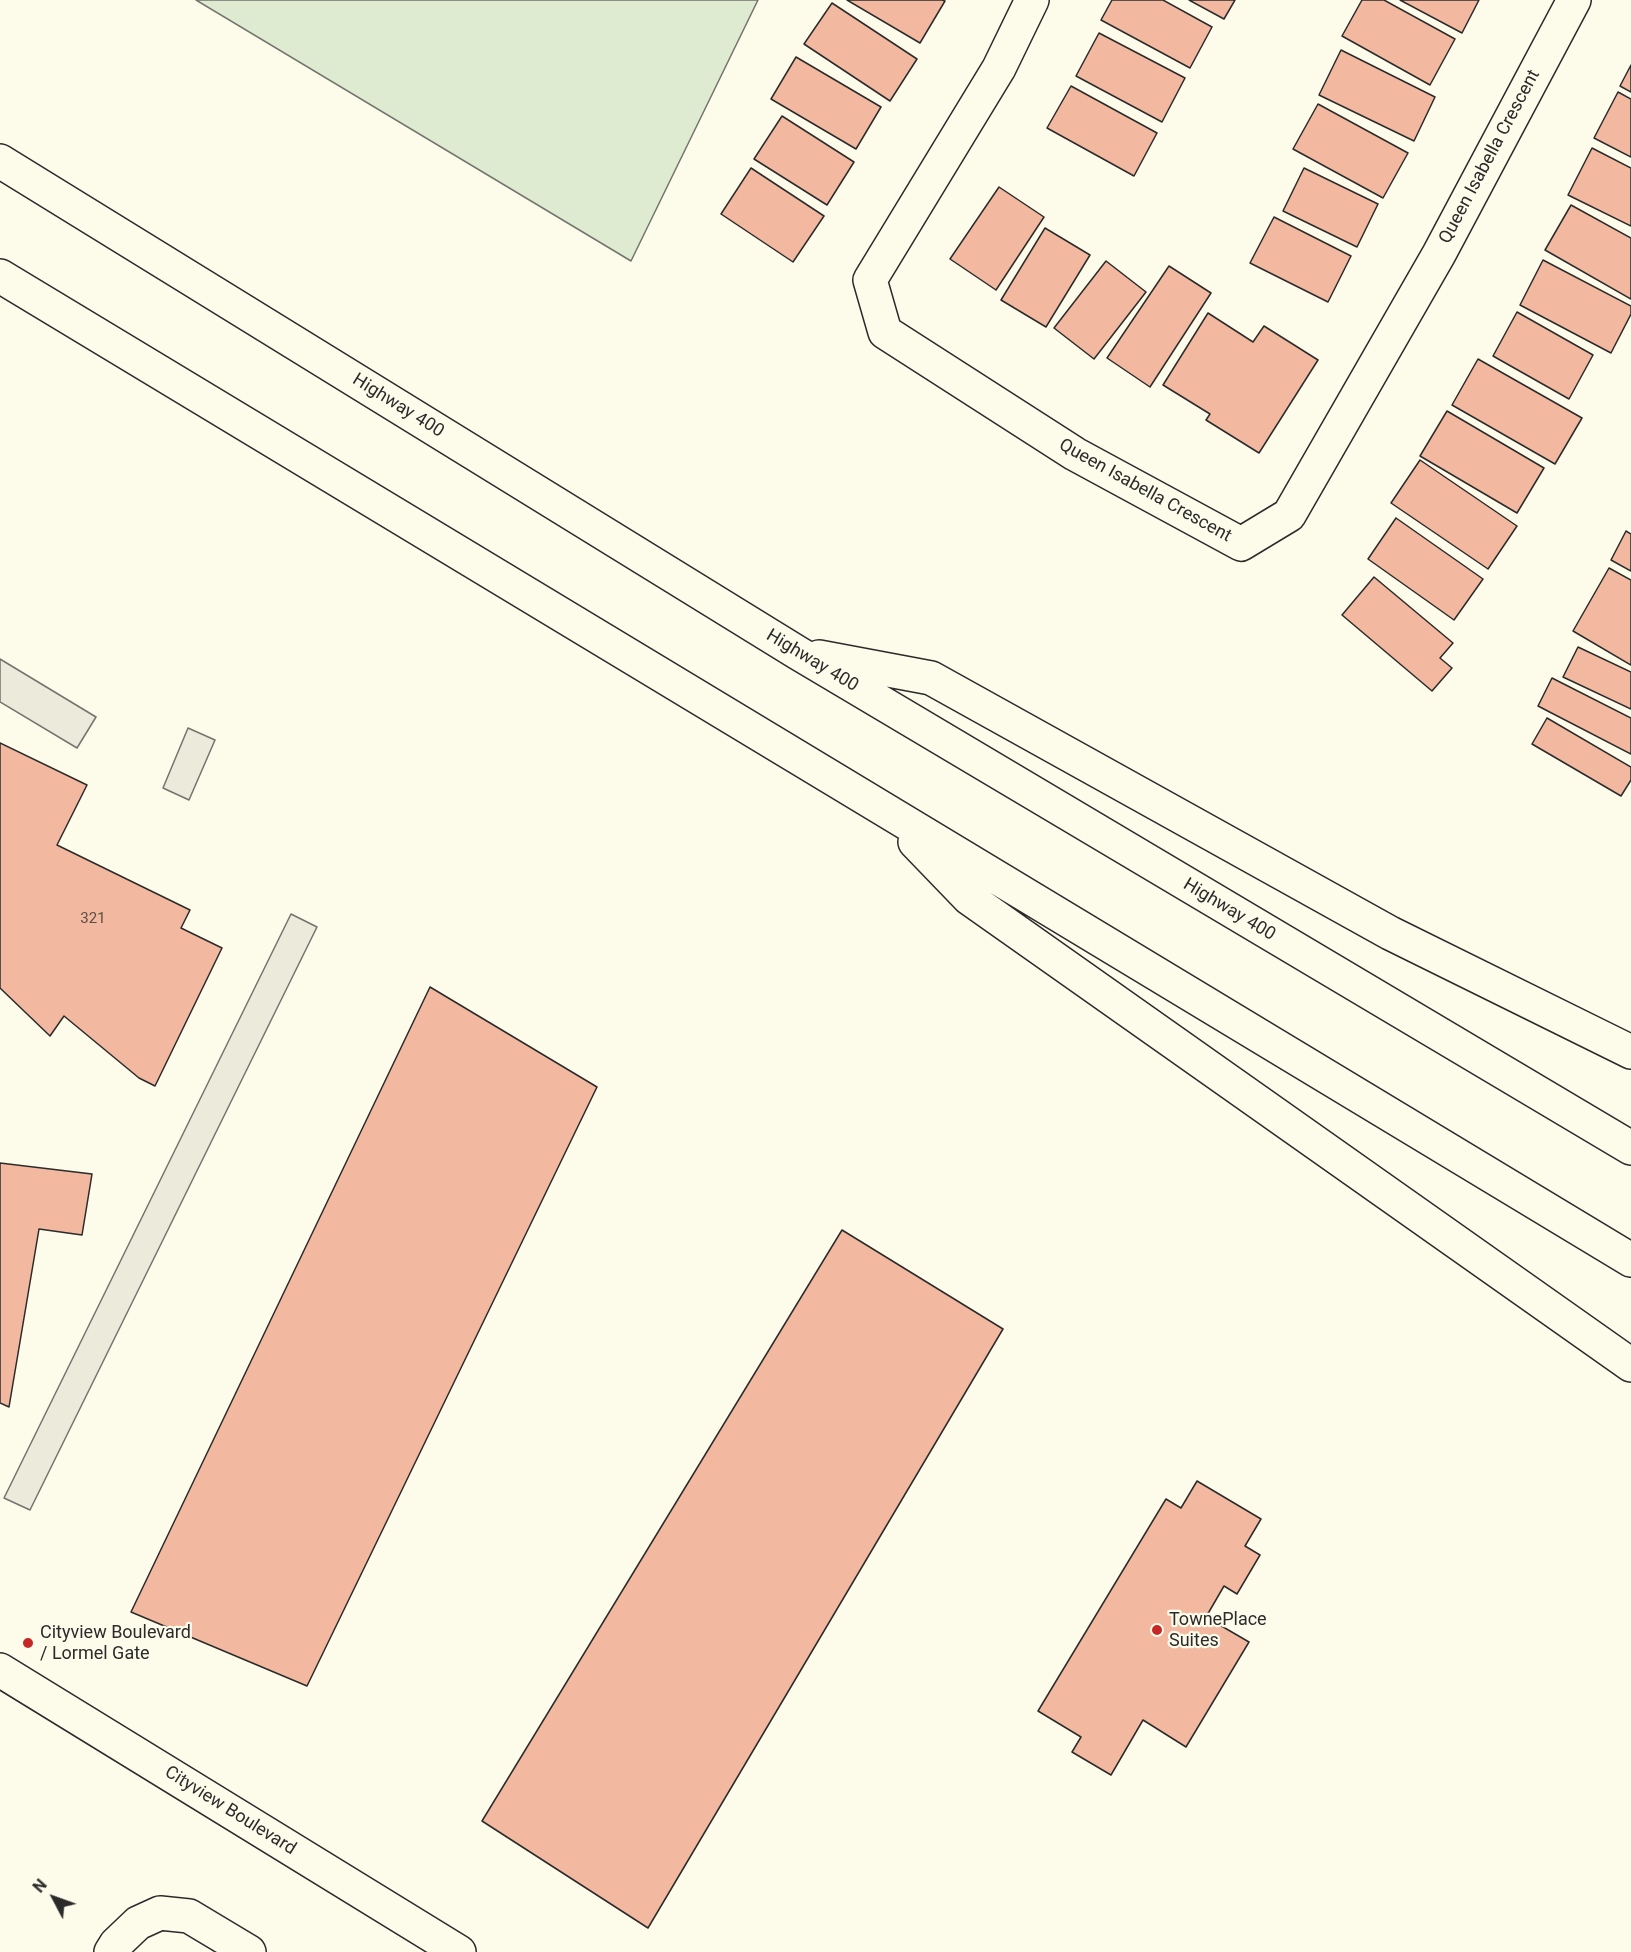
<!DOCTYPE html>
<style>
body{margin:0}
#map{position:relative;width:1631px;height:1952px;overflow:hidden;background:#fdfbea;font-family:Roboto,sans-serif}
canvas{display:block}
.north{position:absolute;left:24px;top:1868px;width:60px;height:60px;-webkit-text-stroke:4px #fdfbea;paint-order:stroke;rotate:311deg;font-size:16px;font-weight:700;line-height:24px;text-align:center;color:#2b2b2b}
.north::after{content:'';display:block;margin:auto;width:21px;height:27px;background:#2b2b2b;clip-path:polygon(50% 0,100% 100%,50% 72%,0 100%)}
</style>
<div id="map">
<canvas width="1631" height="1952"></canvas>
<div class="north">N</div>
</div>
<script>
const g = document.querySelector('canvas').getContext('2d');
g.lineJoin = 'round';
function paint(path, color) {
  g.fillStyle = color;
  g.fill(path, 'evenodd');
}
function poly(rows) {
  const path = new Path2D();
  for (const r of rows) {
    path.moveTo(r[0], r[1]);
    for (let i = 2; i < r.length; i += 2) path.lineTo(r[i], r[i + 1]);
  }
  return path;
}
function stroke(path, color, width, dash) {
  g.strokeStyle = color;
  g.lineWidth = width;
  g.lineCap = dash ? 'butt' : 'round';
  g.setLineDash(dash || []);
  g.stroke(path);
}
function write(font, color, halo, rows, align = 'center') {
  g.font = font + ' Roboto,sans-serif';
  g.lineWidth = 4.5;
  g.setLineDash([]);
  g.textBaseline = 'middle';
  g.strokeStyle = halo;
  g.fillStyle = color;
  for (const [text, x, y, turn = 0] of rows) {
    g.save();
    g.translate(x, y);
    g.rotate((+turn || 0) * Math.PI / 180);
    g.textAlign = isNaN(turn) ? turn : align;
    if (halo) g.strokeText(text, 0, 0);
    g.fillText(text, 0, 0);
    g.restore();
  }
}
const green = poly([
 [196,0,758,0,631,261,196,0]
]);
const parking = poly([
 [0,659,96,717,77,748,0,702,0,659],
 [188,728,215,740,189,800,163,788,188,728],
 [291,914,317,927,30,1510,4,1498,291,914]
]);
const building = poly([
 [847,0,942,0,945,1,920,43,847,0],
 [1112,0,1163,0,1212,27,1190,68,1101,20,1112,0],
 [1189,0,1235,0,1224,19,1189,0],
 [1362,0,1384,0,1455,39,1430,85,1342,36,1362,0],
 [1400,0,1479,0,1462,33,1400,0],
 [832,3,917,59,890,101,804,44,832,3],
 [1099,33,1185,78,1162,122,1076,76,1099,33],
 [1341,50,1435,97,1414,141,1319,95,1341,50],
 [796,57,881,107,856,149,771,99,796,57],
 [1631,65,1631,92,1620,86,1631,65],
 [1071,86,1157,133,1134,176,1047,128,1071,86],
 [1618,92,1631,99,1631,157,1594,138,1618,92],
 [1318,104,1408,153,1383,198,1293,149,1318,104],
 [782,116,854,162,827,205,754,159,782,116],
 [1592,148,1631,168,1631,226,1568,195,1592,148],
 [751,168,824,216,793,262,721,214,751,168],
 [1304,168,1378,204,1357,247,1283,211,1304,168],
 [999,187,1044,217,996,290,950,259,999,187],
 [1571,205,1631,238,1631,299,1545,250,1571,205],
 [1274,217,1351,256,1328,302,1250,263,1274,217],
 [1045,228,1090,255,1046,327,1001,300,1045,228],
 [1543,260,1631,306,1631,314,1611,353,1520,305,1543,260],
 [1106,261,1146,292,1094,359,1054,328,1106,261],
 [1169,266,1211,293,1150,387,1107,358,1169,266],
 [1517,312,1593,355,1569,399,1493,356,1517,312],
 [1208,313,1253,342,1264,326,1318,360,1259,453,1206,420,1210,414,1163,385,1208,313],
 [1478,359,1582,418,1555,464,1452,405,1478,359],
 [1447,411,1544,468,1517,513,1420,456,1447,411],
 [1420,460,1517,526,1488,569,1391,503,1420,460],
 [1396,518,1483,579,1454,620,1368,559,1396,518],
 [1626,531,1631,534,1631,571,1611,560,1626,531],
 [1609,568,1631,580,1631,665,1573,631,1609,568],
 [1374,577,1453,643,1440,658,1452,668,1432,691,1342,615,1374,577],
 [1578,647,1631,672,1631,709,1563,677,1578,647],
 [1552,678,1631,718,1631,754,1538,706,1552,678],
 [1547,718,1631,767,1631,780,1621,796,1532,744,1547,718],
 [0,743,87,785,57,845,190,910,181,928,222,948,155,1086,139,1078,64,1016,50,1036,0,988,0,743],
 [430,987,597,1087,307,1686,131,1612,430,987],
 [0,1163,92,1174,82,1235,39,1229,9,1407,0,1403,0,1163],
 [842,1230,1003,1329,648,1928,482,1821,842,1230],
 [1197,1481,1261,1519,1245,1546,1260,1555,1237,1594,1224,1586,1206,1617,1249,1642,1186,1747,1143,1720,1111,1775,1072,1752,1081,1737,1038,1711,1166,1499,1181,1508,1197,1481]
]);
const minor = poly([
 [1032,0,999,68,870,280,885,332,1075,454,1241,544,1289,515,1439,254,1574,0],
 [0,1670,459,1952],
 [111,1952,116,1944,138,1923,160,1913,189,1916,249,1952]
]);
const highway = poly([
 [0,161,798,653,1631,1148],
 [0,276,1631,1260],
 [819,657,931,678,1390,933,1631,1052],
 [915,842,969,898,1631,1365]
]);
const markers = [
 [1157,1630,6,"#c62828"],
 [28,1643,6,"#c62828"]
];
const numberNames = [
 ["321",93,919]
];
const streetNames = [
 ["Queen Isabella Crescent",1490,157,-62],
 ["Highway 400",398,406,32],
 ["Queen Isabella Crescent",1145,491,29],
 ["Highway 400",812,661,31],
 ["Highway 400",1229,910,31],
 ["Cityview Boulevard",230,1811,32]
];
const poiNames = [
 ["TownePlace",1169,1620],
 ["Suites",1169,1641],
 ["Cityview Boulevard",40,1633],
 ["/ Lormel Gate",40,1654]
];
paint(green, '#deebd1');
stroke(green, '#74746e', 1.5);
paint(parking, '#eceadb');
stroke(parking, '#74746e', 1.5);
paint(building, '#f2b8a0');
stroke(building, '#2b2b2b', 1.5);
stroke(minor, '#2b2b2b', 36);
stroke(highway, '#2b2b2b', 36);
stroke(minor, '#fdfbea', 33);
stroke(highway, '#fdfbea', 33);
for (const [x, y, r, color] of markers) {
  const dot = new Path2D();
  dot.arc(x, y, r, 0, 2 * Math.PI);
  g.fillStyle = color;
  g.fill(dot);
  stroke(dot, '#fdfbea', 2);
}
write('15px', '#5d4e48', null, numberNames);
write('18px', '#2b2b2b', '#fdfbea', streetNames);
write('18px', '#2b2b2b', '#fdfbea', poiNames, 'left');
</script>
